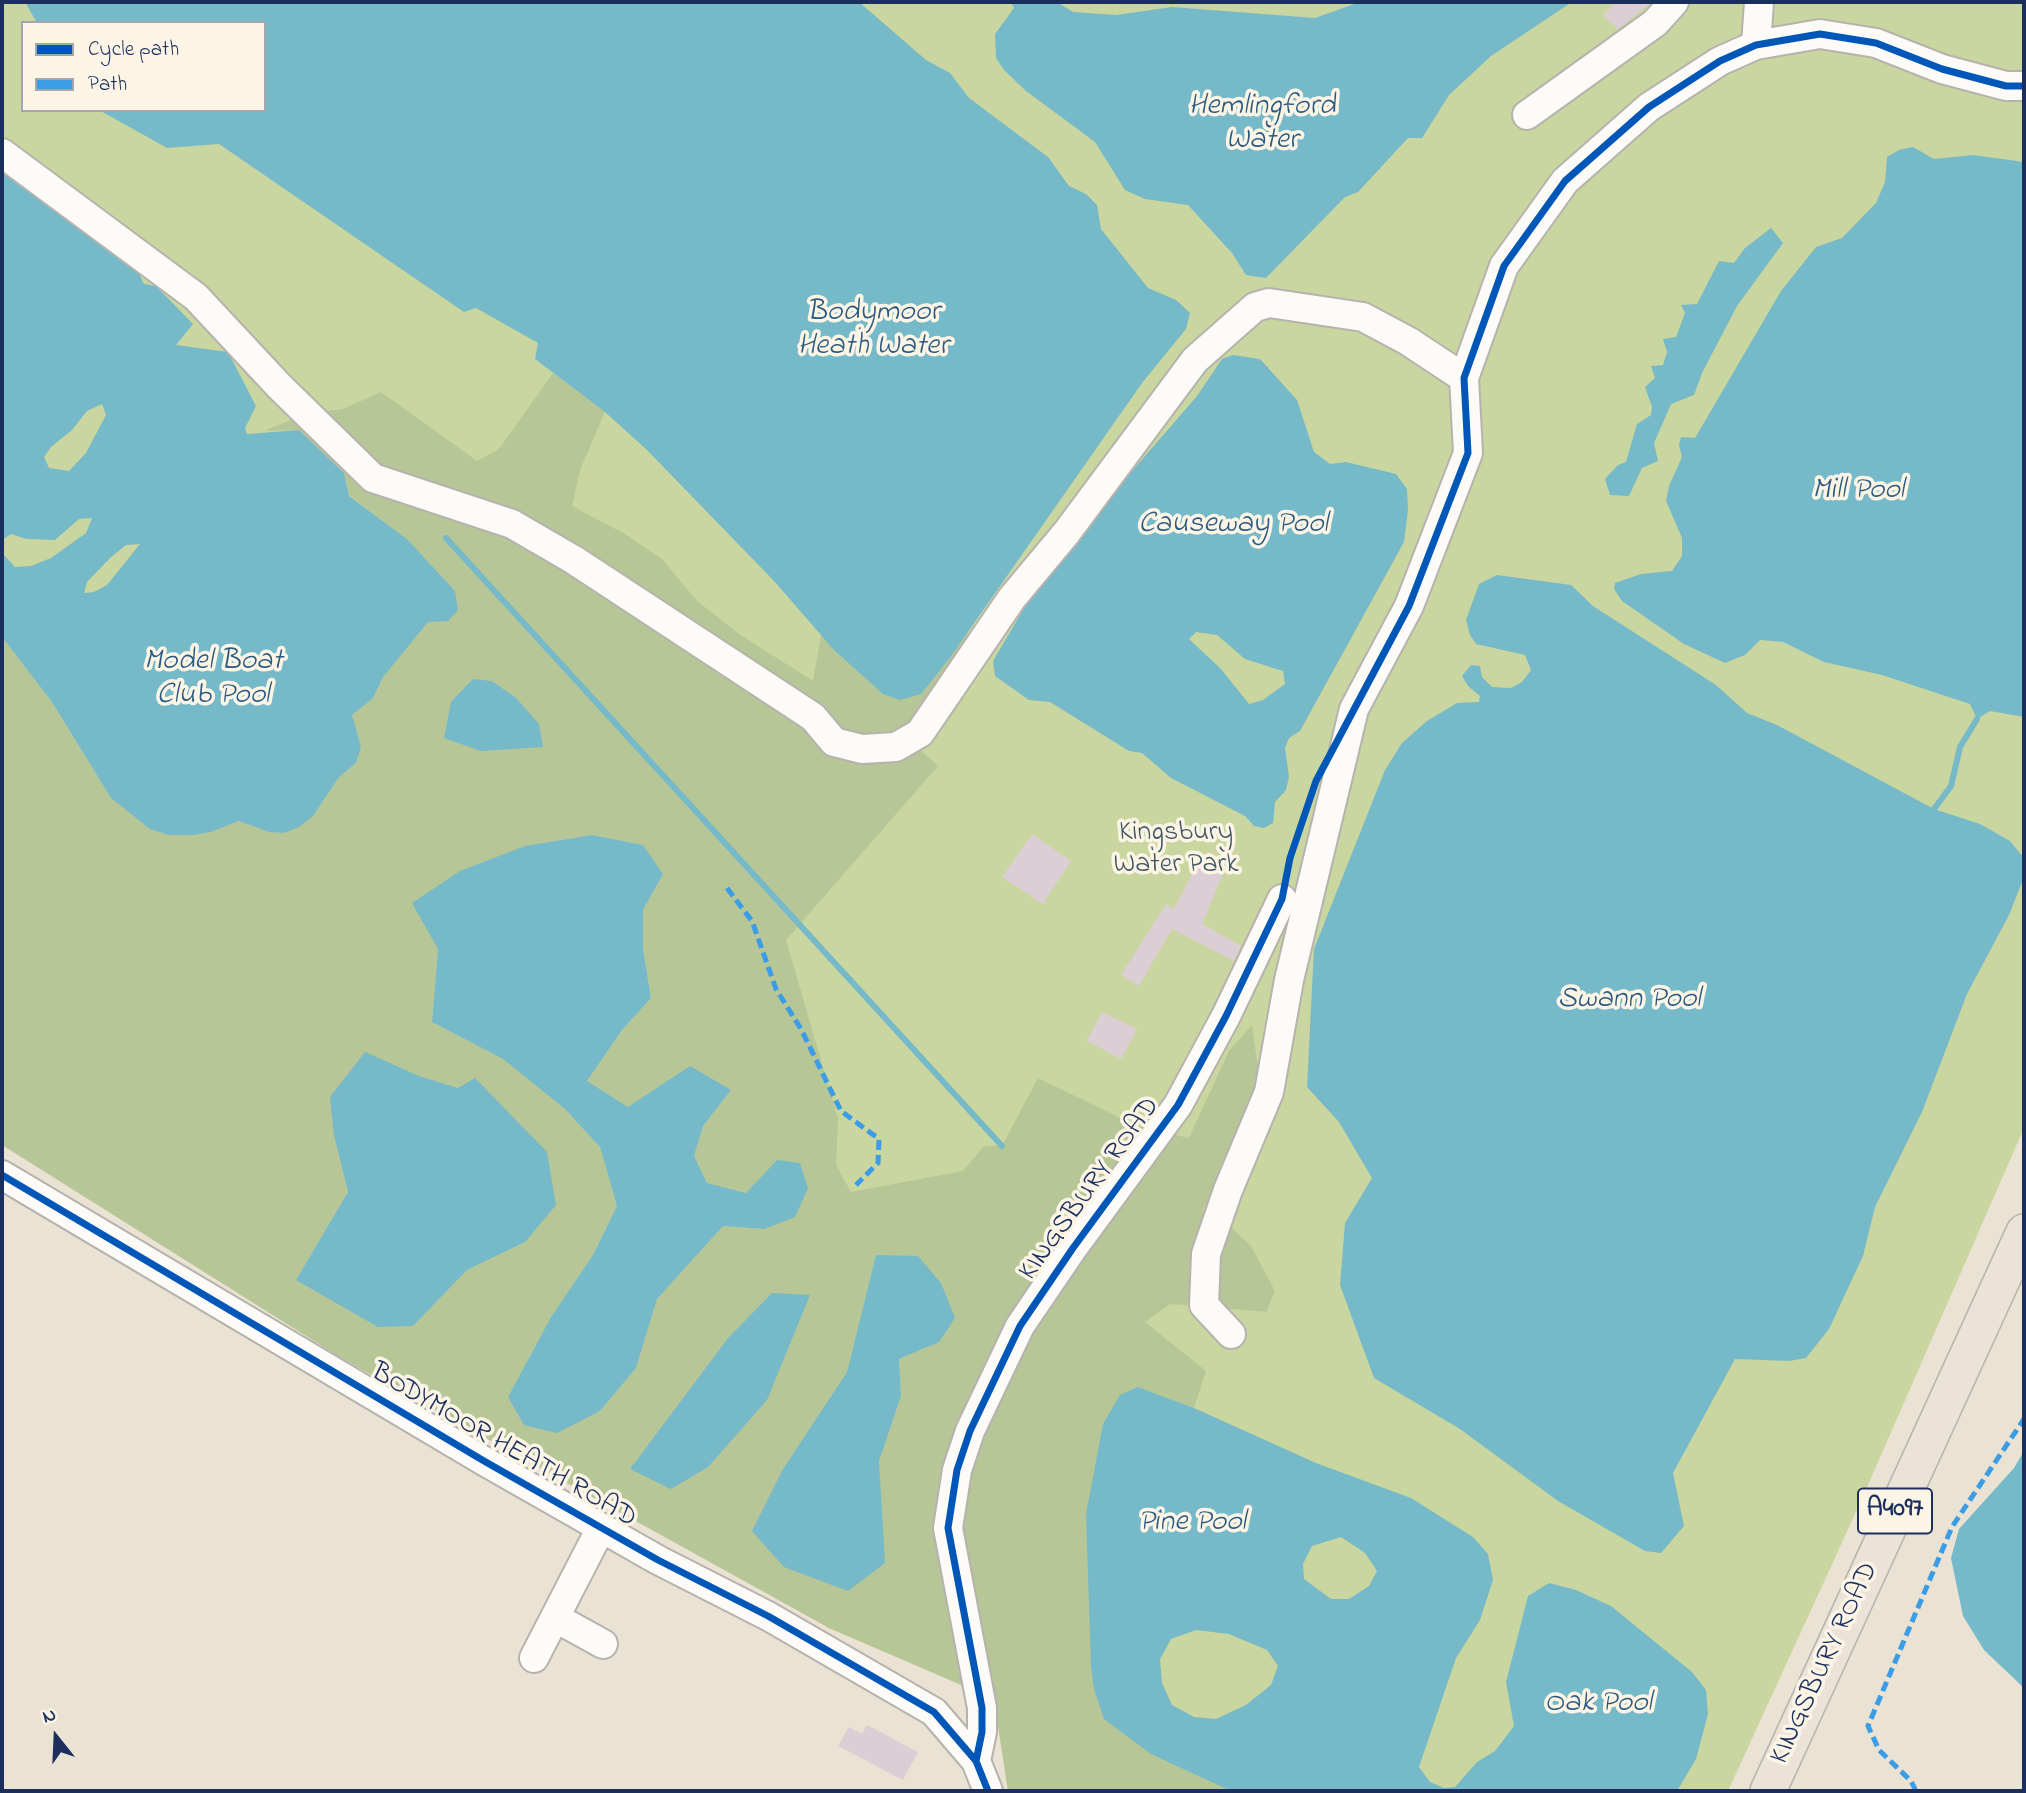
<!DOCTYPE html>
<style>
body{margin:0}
#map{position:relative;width:2026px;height:1793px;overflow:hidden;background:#eae2d3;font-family:"Indie Flower",sans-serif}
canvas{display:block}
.frame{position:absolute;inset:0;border:4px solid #1b2f5e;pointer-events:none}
.legend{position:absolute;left:21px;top:21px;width:245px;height:91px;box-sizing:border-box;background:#fcf5e5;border:2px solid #a2a6af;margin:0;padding:9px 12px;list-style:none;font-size:21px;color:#1b2f5e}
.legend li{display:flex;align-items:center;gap:14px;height:35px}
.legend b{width:35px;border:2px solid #a2a6af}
.north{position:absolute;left:21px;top:1702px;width:70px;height:70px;-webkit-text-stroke:5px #fcf5e5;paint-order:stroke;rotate:342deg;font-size:19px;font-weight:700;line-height:28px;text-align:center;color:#1b2f5e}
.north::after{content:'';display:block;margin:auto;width:24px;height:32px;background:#1b2f5e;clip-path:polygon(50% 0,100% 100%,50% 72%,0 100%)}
</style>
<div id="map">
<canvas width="2026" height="1793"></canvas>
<div class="frame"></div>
<ul class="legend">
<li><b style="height:9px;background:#0057b8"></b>Cycle path</li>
<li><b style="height:9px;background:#3b9de6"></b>Path</li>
</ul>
<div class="north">N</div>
</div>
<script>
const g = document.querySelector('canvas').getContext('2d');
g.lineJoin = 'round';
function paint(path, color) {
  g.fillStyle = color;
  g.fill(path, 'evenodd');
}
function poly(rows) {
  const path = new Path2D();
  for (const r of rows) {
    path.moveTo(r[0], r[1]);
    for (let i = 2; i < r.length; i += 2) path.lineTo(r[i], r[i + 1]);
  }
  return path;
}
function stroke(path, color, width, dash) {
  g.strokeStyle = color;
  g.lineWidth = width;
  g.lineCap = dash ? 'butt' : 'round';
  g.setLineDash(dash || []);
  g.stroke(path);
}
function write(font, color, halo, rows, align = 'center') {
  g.font = font + ' "Indie Flower",sans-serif';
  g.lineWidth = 7;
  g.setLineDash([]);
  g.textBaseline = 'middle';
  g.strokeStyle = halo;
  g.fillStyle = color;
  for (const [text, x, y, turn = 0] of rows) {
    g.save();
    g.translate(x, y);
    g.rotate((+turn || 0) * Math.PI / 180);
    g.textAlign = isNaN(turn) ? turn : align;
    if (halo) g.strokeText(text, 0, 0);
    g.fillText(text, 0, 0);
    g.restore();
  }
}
const green = poly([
 [2,2,2024,2,2024,1128,1861,1501,1728,1791,1008,1791,994,1699,829,1628,2,1143],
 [23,23,264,23,264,110,23,110]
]);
const forest = poly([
 [553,373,605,412,580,470,572,506,625,534,662,559,697,601,739,634,813,681,821,635,855,667,921,694,966,632,978,641,914,744,938,766,786,940,838,1118,836,1165,851,1192,963,1171,984,1146,1002,1146,1038,1078,1137,1126,1189,1138,1229,1051,1252,1025,1257,1061,1269,1092,1203,1210,1219,1216,1251,1246,1275,1291,1266,1312,1170,1304,1145,1322,1206,1371,1194,1408,1138,1387,1086,1514,1094,1689,1231,1791,1008,1791,994,1699,829,1628,341,1358,2,1145,2,637,52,702,111,798,211,832,239,821,269,832,284,833,313,816,339,777,356,763,361,747,351,715,373,698,383,677,428,621,448,621,455,591,407,539,349,495,344,473,299,430,264,431,308,413,343,409,381,392,477,461,499,449],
 [592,835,643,845,663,874,643,910,643,949,651,998,622,1030,587,1081,628,1107,731,1090,703,1126,694,1156,707,1183,746,1193,764,1229,723,1226,657,1299,636,1368,600,1411,508,1397,551,1317,593,1255,617,1206,600,1147,565,1109,503,1059,432,1022,438,949,525,846],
 [419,1076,458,1088,525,1242,467,1270,413,1326,296,1280,348,1192,334,1136],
 [876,1255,939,1342,899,1359,901,1396,879,1461,882,1518,783,1469,847,1372],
 [772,1293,630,1469,728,1338]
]);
const water = poly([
 [25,2,859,2,926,60,950,73,969,98,1048,157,1069,186,1086,194,1097,205,1101,229,1148,288,1176,300,1190,313,1186,329,1142,383,949,659,921,694,900,700,883,694,834,650,775,582,647,450,605,412,535,359,538,343,476,308,464,312,219,144,167,148,99,110,264,110,264,23,37,23],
 [1011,2,1057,2,1073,12,1116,15,1172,7,1315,18,1360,2,1572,2,1491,56,1449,95,1422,138,1408,138,1358,192,1345,197,1266,278,1246,275,1232,253,1188,205,1145,199,1125,190,1095,142,1026,91,1004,70,996,58,995,34,1014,8],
 [1913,147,1934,159,1973,155,2024,162,2024,717,1990,711,1977,719,1970,704,1882,675,1824,662,1783,642,1760,640,1745,655,1725,663,1684,644,1622,601,1614,589,1615,583,1641,574,1672,571,1682,556,1682,538,1666,501,1669,486,1682,457,1679,445,1681,437,1695,438,1781,291,1816,247,1842,238,1876,203,1885,182,1887,157,1899,150],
 [2,170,135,265,144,284,156,286,193,324,176,345,228,352,256,406,245,428,247,434,299,430,344,473,349,496,407,539,455,591,458,610,448,621,428,622,383,677,373,698,352,715,361,747,356,763,339,777,313,816,299,827,284,833,269,832,239,821,211,832,193,835,169,835,150,829,111,798,52,702,2,637,2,542,4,555,15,567,31,566,51,558,86,533,92,518,79,519,55,540,26,539,11,534,2,540],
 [102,404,106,415,86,453,69,471,49,468,44,457,51,447,72,430,87,411],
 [140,544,107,585,94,592,84,593,87,582,111,557,126,545],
 [1771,228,1783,243,1737,306,1702,373,1694,395,1671,404,1654,443,1658,461,1642,468,1629,496,1610,495,1605,479,1618,465,1626,462,1637,424,1651,415,1652,407,1645,387,1655,378,1651,366,1663,365,1667,352,1663,339,1676,337,1685,313,1681,305,1697,304,1719,261,1734,263,1745,248],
 [1233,355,1260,359,1297,400,1314,452,1330,464,1346,462,1396,474,1407,489,1408,510,1404,542,1300,731,1289,738,1285,748,1289,777,1286,790,1275,802,1273,823,1264,828,1254,826,1245,816,1171,778,1142,753,1129,751,1050,702,1029,700,995,676,993,661,1026,605,1107,500,1197,396,1222,359],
 [1196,632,1217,635,1245,659,1283,671,1285,684,1263,700,1249,704,1221,669,1189,639],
 [1497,575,1571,585,1593,606,1716,685,1747,713,1777,725,1934,809,1980,824,2010,841,2024,858,2024,877,2009,915,1967,994,1922,1112,1875,1207,1863,1256,1829,1329,1806,1358,1789,1361,1735,1359,1673,1473,1684,1526,1661,1553,1645,1551,1558,1501,1460,1429,1374,1378,1340,1285,1345,1223,1372,1178,1339,1122,1307,1087,1314,949,1385,770,1402,743,1427,721,1457,703,1479,702,1480,696,1468,686,1462,676,1471,665,1480,666,1482,677,1492,687,1511,688,1522,682,1531,670,1525,655,1476,644,1470,635,1466,620,1479,584],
 [473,679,492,681,516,698,539,724,543,747,481,751,444,738,451,702],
 [592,835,643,845,663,874,643,910,643,949,651,998,622,1030,587,1081,628,1107,690,1066,731,1090,703,1126,694,1156,707,1183,746,1193,777,1160,800,1163,808,1188,795,1217,764,1229,723,1226,657,1299,636,1368,600,1411,557,1433,524,1425,508,1397,551,1317,593,1255,617,1206,600,1147,565,1109,503,1059,432,1022,438,949,412,903,460,871,525,846],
 [365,1052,419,1076,458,1088,475,1078,547,1152,556,1205,525,1242,467,1270,413,1326,378,1327,296,1280,348,1192,334,1136,330,1097],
 [876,1255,918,1256,941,1283,955,1318,939,1342,899,1359,901,1396,879,1461,885,1563,848,1591,784,1567,752,1531,783,1469,847,1372],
 [772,1293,810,1295,767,1400,708,1467,671,1489,630,1469,728,1338],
 [1138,1387,1194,1408,1316,1463,1411,1498,1473,1537,1488,1554,1493,1580,1480,1620,1456,1658,1419,1767,1430,1782,1444,1788,1455,1787,1477,1762,1495,1751,1514,1726,1506,1682,1528,1596,1549,1583,1576,1590,1611,1606,1692,1672,1706,1690,1708,1714,1696,1759,1677,1791,1231,1791,1151,1754,1104,1719,1094,1689,1091,1666,1086,1514,1103,1424,1120,1395],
 [1341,1537,1365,1553,1377,1571,1369,1586,1349,1599,1331,1599,1304,1579,1303,1564,1312,1546],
 [1196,1630,1229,1634,1267,1650,1278,1666,1271,1685,1246,1705,1216,1719,1194,1717,1172,1705,1162,1683,1160,1659,1171,1639],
 [2024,1451,2024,1688,1984,1650,1963,1616,1951,1558,1959,1529,2014,1468]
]);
const stream = poly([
 [446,538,1002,1146],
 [1934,809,1951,786,1960,747,1977,719]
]);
const building = poly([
 [1616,2,1652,2,1618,29,1603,15],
 [1032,834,1071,861,1043,904,1002,877],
 [1201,856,1225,869,1202,924,1241,946,1234,961,1172,929,1139,986,1121,975,1166,904,1174,909],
 [1102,1012,1137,1029,1121,1059,1087,1041],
 [867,1725,918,1752,903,1780,838,1746,849,1727,862,1734]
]);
const minor = poly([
 [1756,45,1759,2],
 [1527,115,1655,23,1674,2],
 [2,153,196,297,279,386,373,478,512,524,574,560,813,717,834,742,862,749,896,747,920,733,1012,598,1067,532,1195,360,1255,307,1269,303,1363,317,1408,341,1464,378],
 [2,1175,484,1461,658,1560,768,1616,934,1712,976,1761,988,1791],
 [1231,1334,1204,1305,1206,1254,1228,1190,1269,1092,1289,980,1354,709,1409,606,1468,453,1464,378,1504,266,1565,181,1649,107,1720,61,1756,45,1820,34,1876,43,1942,69,2006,86,2024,86],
 [556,1618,603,1644],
 [534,1658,601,1528],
 [976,1761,982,1732,982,1708,948,1528,957,1470,970,1431,1020,1326,1073,1248,1178,1105,1226,1016,1282,899]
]);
const major = poly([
 [1768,1791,2024,1232]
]);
const quiet = poly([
 [727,888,752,921,776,989,801,1029,841,1111,879,1139,878,1163,856,1185],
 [1916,1791,1911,1781,1879,1750,1868,1726,1952,1527,2024,1419]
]);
const cycleway = poly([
 [2,1175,484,1461,658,1560,768,1616,934,1712,976,1761,988,1791],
 [976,1761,982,1732,982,1708,948,1528,957,1470,970,1431,1020,1326,1073,1248,1178,1105,1226,1016,1282,899,1290,858,1316,781,1409,606,1468,453,1464,378,1504,266,1565,181,1649,107,1720,61,1756,45,1820,34,1876,43,1942,69,2006,86,2024,86]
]);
const shields = [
 [1895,1511,74]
];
const shieldNames = [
 ["A4097",1895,1511]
];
const parkNames = [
 ["Kingsbury",1176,834],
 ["Water Park",1176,866]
];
const streetNames = [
 ["KINGSBURY ROAD",1091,1190,-54],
 ["BODYMOOR HEATH ROAD",503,1447,30],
 ["KINGSBURY ROAD",1826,1664,-65]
];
const waterNames = [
 ["Hemlingford",1262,108],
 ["Water",1262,142],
 ["Bodymoor",873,314],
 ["Heath Water",873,348],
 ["Mill Pool",1858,492],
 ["Causeway Pool",1233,526],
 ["Model Boat",213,663],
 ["Club Pool",213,697],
 ["Swann Pool",1629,1001],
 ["Pine Pool",1192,1524],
 ["Oak Pool",1598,1705]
];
paint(green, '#cad69f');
paint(forest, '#b6c697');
paint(water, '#76b9c9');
stroke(stream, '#76b9c9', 6);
paint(building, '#dbced4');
stroke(minor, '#b6b3ae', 32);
stroke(major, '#b6b3ae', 38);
stroke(minor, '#fcfbf8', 28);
stroke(major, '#ebe3d7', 35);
stroke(quiet, '#3b9de6', 5, [10, 5]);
stroke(cycleway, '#0057b8', 7);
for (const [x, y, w] of shields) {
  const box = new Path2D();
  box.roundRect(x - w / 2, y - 22.5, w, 45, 5);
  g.fillStyle = '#fcf5e5';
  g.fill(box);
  stroke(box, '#1b2f5e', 2);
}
write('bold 26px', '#1b2f5e', null, shieldNames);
write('28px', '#405664', '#fcf5e5', parkNames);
write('28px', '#1b2f5e', '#fcf5e5', streetNames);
write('italic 30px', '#2a5982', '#fcf5e5', waterNames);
</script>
